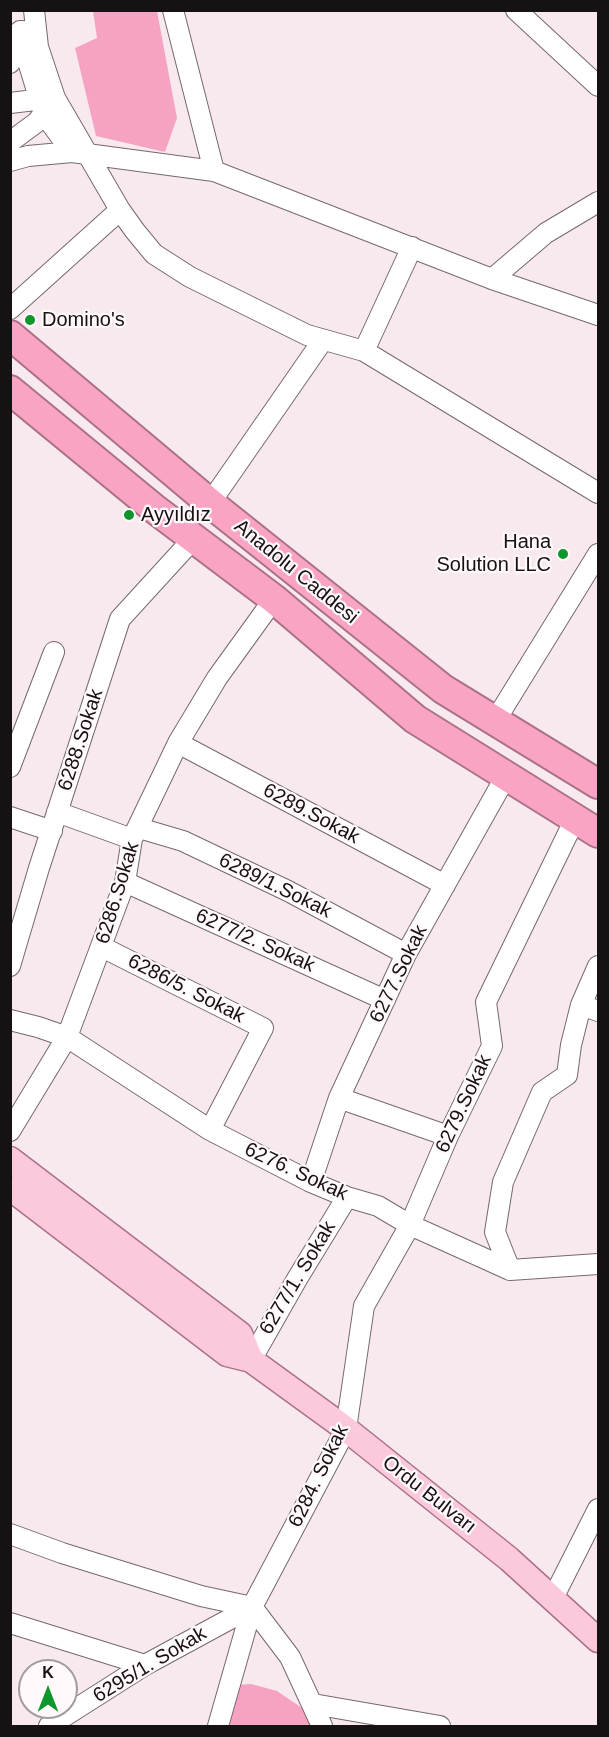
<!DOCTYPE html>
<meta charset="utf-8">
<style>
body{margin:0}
#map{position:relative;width:609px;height:1737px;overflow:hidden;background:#f8e9ee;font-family:Arial,sans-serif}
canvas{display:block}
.frame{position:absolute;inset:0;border:12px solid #161113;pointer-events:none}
.north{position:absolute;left:18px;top:1659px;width:60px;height:60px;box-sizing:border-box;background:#fff9fb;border:2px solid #a29c9e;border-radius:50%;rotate:0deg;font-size:16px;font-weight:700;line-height:24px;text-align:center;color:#161113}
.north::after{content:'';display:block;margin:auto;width:21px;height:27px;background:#0d962c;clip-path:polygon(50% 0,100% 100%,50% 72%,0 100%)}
</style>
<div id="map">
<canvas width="609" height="1737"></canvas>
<div class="frame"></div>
<div class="north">K</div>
</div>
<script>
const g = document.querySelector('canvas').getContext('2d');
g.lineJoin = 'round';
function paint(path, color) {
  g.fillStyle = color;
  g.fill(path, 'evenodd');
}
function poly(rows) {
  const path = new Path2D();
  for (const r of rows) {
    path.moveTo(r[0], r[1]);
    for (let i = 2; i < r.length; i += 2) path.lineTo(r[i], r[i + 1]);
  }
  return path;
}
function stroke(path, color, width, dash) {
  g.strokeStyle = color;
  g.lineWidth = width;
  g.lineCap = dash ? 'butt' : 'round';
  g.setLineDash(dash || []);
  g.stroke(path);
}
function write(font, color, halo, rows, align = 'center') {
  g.font = font + ' Arial,sans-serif';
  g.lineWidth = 4.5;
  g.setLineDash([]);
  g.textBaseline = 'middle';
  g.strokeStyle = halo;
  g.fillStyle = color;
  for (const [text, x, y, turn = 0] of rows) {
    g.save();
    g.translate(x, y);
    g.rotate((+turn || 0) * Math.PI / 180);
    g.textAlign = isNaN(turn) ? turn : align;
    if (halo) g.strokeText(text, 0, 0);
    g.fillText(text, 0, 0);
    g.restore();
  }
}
const green = poly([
 [93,11,157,11,177,118,165,152,96,136,75,48,97,38],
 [251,1684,277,1691,305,1710,315,1726,225,1726,238,1685]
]);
const minor = poly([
 [34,10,38,47,55,98,120,210,135,231,154,254,190,277,307,335,364,351,598,493],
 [173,10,214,171],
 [516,10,598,86],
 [23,31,27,58,44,114,72,152,214,171,492,279,598,315],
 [10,63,20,31],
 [10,103,52,98],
 [10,142,37,122,50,105],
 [10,161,28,156,72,152],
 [492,279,546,233,598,202],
 [10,309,120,210],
 [364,351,412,247],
 [210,503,323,340],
 [495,721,598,554],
 [178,743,445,885],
 [10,767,54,652],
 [57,812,132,839],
 [10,817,52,831],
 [139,828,183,841,288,891,406,954],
 [125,882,385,1000],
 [102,947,263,1028,210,1130],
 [10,966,39,868,120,619,194,538],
 [581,1005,598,1011],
 [10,1020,38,1027,67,1037,210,1130,311,1182,347,1197,378,1206,410,1225,510,1270,598,1264],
 [339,1098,448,1136],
 [10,1131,67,1037,125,882,132,839,178,743,217,678,274,599],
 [311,1182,339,1098,406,954,506,776],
 [510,1270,495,1232,503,1182,542,1092,567,1075,571,1045,581,1005,598,966],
 [251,1360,297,1279,347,1197],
 [10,1534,62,1553,201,1596,252,1607],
 [553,1598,598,1509],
 [252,1607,290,1657,322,1726],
 [10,1623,145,1665],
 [313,1704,440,1726],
 [49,1726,145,1665,252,1607],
 [218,1726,252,1607,346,1429,364,1306,410,1225,448,1136,492,1046,486,1002,575,819]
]);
const major = poly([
 [10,1159,240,1334,251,1360],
 [10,1188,227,1354,251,1360,346,1429,509,1559,598,1640]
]);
const highway = poly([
 [10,335,210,503,443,689,598,784],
 [10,390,156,510,274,599,415,719,598,833]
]);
const markers = [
 [30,320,6,"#0d962c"],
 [129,515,6,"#0d962c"],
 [563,554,6,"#0d962c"]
];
const poiNames = [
 ["Domino's",42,320],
 ["Ayyıldız",141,515],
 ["Hana",551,542,"right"],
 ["Solution LLC",551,565,"right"]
];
const streetNames = [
 ["Anadolu Caddesi",296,572,39],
 ["6288.Sokak",81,740,-72],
 ["6289.Sokak",311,814,28],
 ["6289/1.Sokak",275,886,26],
 ["6286.Sokak",118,893,-73],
 ["6277/2. Sokak",255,941,24],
 ["6277.Sokak",399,974,-64],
 ["6286/5. Sokak",186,989,27],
 ["6279.Sokak",464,1104,-65],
 ["6276. Sokak",296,1172,25],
 ["6277/1. Sokak",298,1278,-59],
 ["6284. Sokak",319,1476,-64],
 ["Ordu Bulvarı",429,1495,38],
 ["6295/1. Sokak",150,1665,-31]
];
paint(green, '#f6a3c3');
stroke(minor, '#76696e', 22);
stroke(major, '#aa7187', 27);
stroke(highway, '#aa7187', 32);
stroke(minor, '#fff', 20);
stroke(major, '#fcc8dc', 24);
stroke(highway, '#faa4c5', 28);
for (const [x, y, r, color] of markers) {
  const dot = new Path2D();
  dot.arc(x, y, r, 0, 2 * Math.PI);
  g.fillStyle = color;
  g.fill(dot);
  stroke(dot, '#fff9fb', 2);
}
write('20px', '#161113', '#fff9fb', poiNames, 'left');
write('20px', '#161113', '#fff9fb', streetNames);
</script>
